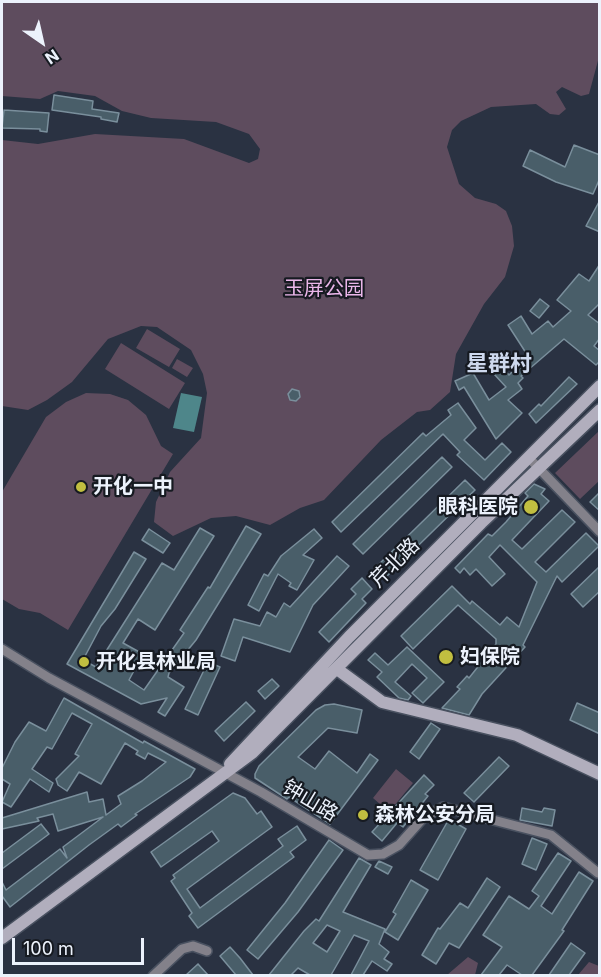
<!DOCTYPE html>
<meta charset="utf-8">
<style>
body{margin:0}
#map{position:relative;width:601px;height:977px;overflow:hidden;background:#2a3242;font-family:Inter,sans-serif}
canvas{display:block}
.frame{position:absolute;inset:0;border:3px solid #ecf2fc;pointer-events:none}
.north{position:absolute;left:12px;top:12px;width:60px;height:60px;-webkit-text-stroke:4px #161a21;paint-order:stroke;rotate:146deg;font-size:16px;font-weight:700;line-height:24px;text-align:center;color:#ecf2fc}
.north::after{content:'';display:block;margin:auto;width:21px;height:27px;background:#ecf2fc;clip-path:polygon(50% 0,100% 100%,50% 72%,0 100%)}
.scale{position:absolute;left:12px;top:938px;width:132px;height:27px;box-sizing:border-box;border:3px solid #ecf2fc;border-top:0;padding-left:8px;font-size:18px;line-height:21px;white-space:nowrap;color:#ecf2fc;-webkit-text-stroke:4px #161a21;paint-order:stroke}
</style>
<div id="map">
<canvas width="601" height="977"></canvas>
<div class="frame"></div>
<div class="north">N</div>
<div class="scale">100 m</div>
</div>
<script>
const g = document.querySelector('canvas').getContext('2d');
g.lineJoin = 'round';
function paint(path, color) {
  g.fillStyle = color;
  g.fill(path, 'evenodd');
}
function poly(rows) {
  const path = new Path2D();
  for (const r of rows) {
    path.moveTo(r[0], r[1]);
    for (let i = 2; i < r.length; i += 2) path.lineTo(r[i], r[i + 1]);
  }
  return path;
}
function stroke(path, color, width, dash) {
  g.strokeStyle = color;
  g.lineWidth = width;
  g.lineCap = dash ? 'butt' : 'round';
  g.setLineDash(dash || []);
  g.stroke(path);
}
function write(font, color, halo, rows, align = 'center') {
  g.font = font + ' Inter,"Noto Sans SC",sans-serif';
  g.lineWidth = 4.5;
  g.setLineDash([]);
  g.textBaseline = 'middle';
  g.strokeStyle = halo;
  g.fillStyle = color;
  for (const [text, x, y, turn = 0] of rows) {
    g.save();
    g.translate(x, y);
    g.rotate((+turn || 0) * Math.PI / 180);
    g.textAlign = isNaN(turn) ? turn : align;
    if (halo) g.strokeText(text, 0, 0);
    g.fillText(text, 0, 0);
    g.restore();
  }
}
const green = poly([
 [2,2,599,2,599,57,589,94,581,96,562,87,556,92,566,109,559,115,550,114,536,104,491,107,461,121,452,130,447,147,459,184,475,198,496,204,506,211,512,226,514,246,505,277,484,304,456,354,450,392,430,410,417,412,381,440,324,500,300,508,270,525,236,516,211,518,173,536,154,522,156,502,170,472,201,438,207,393,203,374,191,350,157,327,141,326,108,339,72,382,47,400,28,410,2,406,2,140,38,144,95,134,184,139,249,163,258,159,260,149,249,134,216,122,151,118,122,111,95,96,58,91,40,99,2,96],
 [147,329,180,349,169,367,136,348],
 [121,343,185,383,169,409,105,369],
 [177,359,193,368,187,377,172,368],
 [86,393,110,394,128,400,146,415,161,446,173,454,68,630,40,613,19,609,2,599,2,492,46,417,66,402],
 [599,431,599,481,580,499,555,473],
 [396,769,413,783,389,812,373,798],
 [468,957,478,963,475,975,447,975],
 [589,962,599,966,599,975,578,975]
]);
const water = poly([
 [181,393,202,397,194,432,173,428]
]);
const building = poly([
 [54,95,93,101,92,109,119,113,117,122,101,119,101,117,52,110,54,95],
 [4,110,49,113,47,132,40,131,40,129,2,128,4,110],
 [574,145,600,155,600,178,593,194,556,182,523,166,530,150,565,167,574,145],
 [600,200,600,232,586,226,600,200],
 [600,264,600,303,588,315,600,324,600,338,594,346,600,351,600,361,596,365,564,339,521,376,523,378,518,383,522,389,508,400,522,413,496,439,464,387,459,390,455,381,473,373,489,400,506,387,494,374,502,367,509,375,528,356,508,325,521,316,532,334,548,321,553,327,571,311,557,300,579,274,589,281,600,264],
 [540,299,549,306,539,318,530,311,540,299],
 [569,377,577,384,536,423,529,414,539,404,541,406,569,377],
 [292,389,299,391,300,397,296,401,290,400,288,394,292,389],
 [458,403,476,428,464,440,485,460,502,443,511,452,484,480,457,455,460,452,443,434,341,532,332,522,423,433,426,436,451,415,448,410,458,403],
 [442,457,452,467,363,554,353,544,442,457],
 [465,480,475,490,384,579,374,569,465,480],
 [534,484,545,489,541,494,549,501,512,540,522,549,562,510,575,522,535,562,546,572,586,533,599,546,562,582,557,576,523,645,525,647,482,694,469,715,442,708,460,689,457,687,467,676,469,678,496,644,496,639,458,605,413,649,401,636,452,586,470,604,472,601,500,625,507,617,519,627,537,582,500,545,489,557,505,574,492,586,476,569,470,575,464,568,460,573,455,568,488,534,492,536,506,522,528,496,525,493,534,484],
 [600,492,600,511,590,502,600,492],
 [246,526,261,534,196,640,169,673,168,677,184,687,165,716,158,712,167,698,141,704,67,664,134,552,146,559,115,609,101,626,83,660,96,667,162,563,174,570,200,528,214,536,155,630,138,619,123,643,143,654,129,680,144,690,184,633,180,630,208,587,210,588,246,526],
 [149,529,170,543,163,553,142,540,149,529],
 [314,529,322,538,303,555,314,560,297,590,289,586,291,583,278,574,259,611,248,605,264,574,268,576,281,556,314,529],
 [337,556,349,566,313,605,290,652,243,637,235,661,221,656,234,619,260,626,267,612,276,617,284,603,290,607,337,556],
 [600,566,600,591,583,607,571,594,600,566],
 [362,578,372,589,362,599,366,603,329,642,319,632,356,594,351,589,362,578],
 [407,647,444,682,423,703,412,693,427,678,412,664,395,682,411,696,408,700,399,698,377,677,382,672,368,660,375,653,388,665,407,647],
 [208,662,220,667,198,715,185,709,208,662],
 [272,679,279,686,265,699,258,691,272,679],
 [64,698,143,743,144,741,195,769,190,777,135,814,137,815,121,827,118,824,89,845,10,907,2,896,2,882,6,890,60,849,67,858,63,847,103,817,58,831,53,814,37,818,39,821,2,829,2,818,87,792,89,802,103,799,106,815,121,804,118,796,142,781,166,762,148,753,145,759,136,754,138,751,125,743,101,784,79,772,67,791,58,785,56,779,79,756,75,754,92,724,72,713,52,749,47,747,32,769,53,783,49,792,30,779,11,807,2,802,10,784,2,779,2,768,15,742,29,722,46,731,64,698],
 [246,702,255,711,224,741,215,731,246,702],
 [577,703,600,713,600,734,570,720,577,703],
 [334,704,362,710,357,733,328,728,298,757,315,769,329,751,357,773,370,754,378,760,330,824,289,797,287,799,255,778,255,774,259,766,316,710,325,705,334,704],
 [431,723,440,729,419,759,410,752,431,723],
 [499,757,509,766,474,802,464,793,499,757],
 [424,775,434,785,425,794,428,796,403,827,397,823,382,841,372,832,424,775],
 [233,793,245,798,257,814,261,811,272,827,187,889,200,908,283,846,278,839,297,826,306,840,290,852,294,857,198,928,189,916,192,913,171,881,175,878,173,875,219,841,212,831,161,867,151,852,233,793],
 [522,808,542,812,544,808,555,810,552,826,520,820,522,808],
 [449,819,466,829,438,880,420,870,449,819],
 [41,824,49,834,2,869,2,853,41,824],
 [532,838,547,844,536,870,522,864,532,838],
 [329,840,343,850,298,912,258,959,247,950,285,903,329,840],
 [558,853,571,861,541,906,552,914,579,872,593,881,562,930,564,931,532,975,522,975,507,965,499,975,481,975,502,947,483,935,509,896,529,909,539,896,532,891,558,853],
 [359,858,371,865,343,912,385,929,379,944,389,952,384,959,392,964,387,971,372,961,363,975,351,975,369,941,354,935,331,975,310,975,298,968,291,975,269,975,304,931,316,919,319,921,359,858],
 [327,925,340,931,327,952,313,943,327,925],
 [379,861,392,867,388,874,375,867,379,861],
 [487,878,500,887,459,948,449,943,436,964,422,955,438,928,440,929,460,903,468,908,487,878],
 [411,880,428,890,398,940,385,932,396,914,393,912,411,880],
 [571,943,585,953,569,975,549,975,571,943],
 [230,947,240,958,253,975,236,975,220,956,230,947],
 [198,964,208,975,186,975,198,964]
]);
const street = poly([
 [528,457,600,532],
 [2,649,49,678,261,792,368,855,383,854,399,845,424,817,443,807,551,835,598,873],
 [153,976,182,949,193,946,207,951]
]);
const secondary = poly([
 [337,669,382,702,517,735,600,774],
 [230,764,349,637,600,386],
 [2,938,252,753,481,523,600,410]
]);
const markers = [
 [81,487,6,"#c1be40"],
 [531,507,8,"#c1be40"],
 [446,657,8,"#c1be40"],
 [84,662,6,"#c1be40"],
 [363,815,6,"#c1be40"]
];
const parkNames = [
 ["玉屏公园",324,289]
];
const poiNames = [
 ["开化一中",93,487],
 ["眼科医院",518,507,"right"],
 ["妇保院",460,657],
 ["开化县林业局",96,662],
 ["森林公安分局",375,815]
];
const streetNames = [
 ["芹北路",395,563,-45],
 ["钟山路",310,801,31]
];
const quarterNames = [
 ["星群村",499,364]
];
paint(green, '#5e4c5e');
paint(water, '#4e868a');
paint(building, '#495e69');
stroke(building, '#7a8f9c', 1.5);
stroke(street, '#495160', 12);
stroke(secondary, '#495160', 15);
stroke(street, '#83818a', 9);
stroke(secondary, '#b1aebd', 12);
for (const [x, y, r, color] of markers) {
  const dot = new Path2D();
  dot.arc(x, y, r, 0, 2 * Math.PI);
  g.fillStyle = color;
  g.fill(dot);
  stroke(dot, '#161a21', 2);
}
write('20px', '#eab6e9', '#161a21', parkNames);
write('bold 20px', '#ecf2fc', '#161a21', poiNames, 'left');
write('20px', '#ecf2fc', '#161a21', streetNames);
write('bold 22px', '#ced9ee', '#161a21', quarterNames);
</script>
